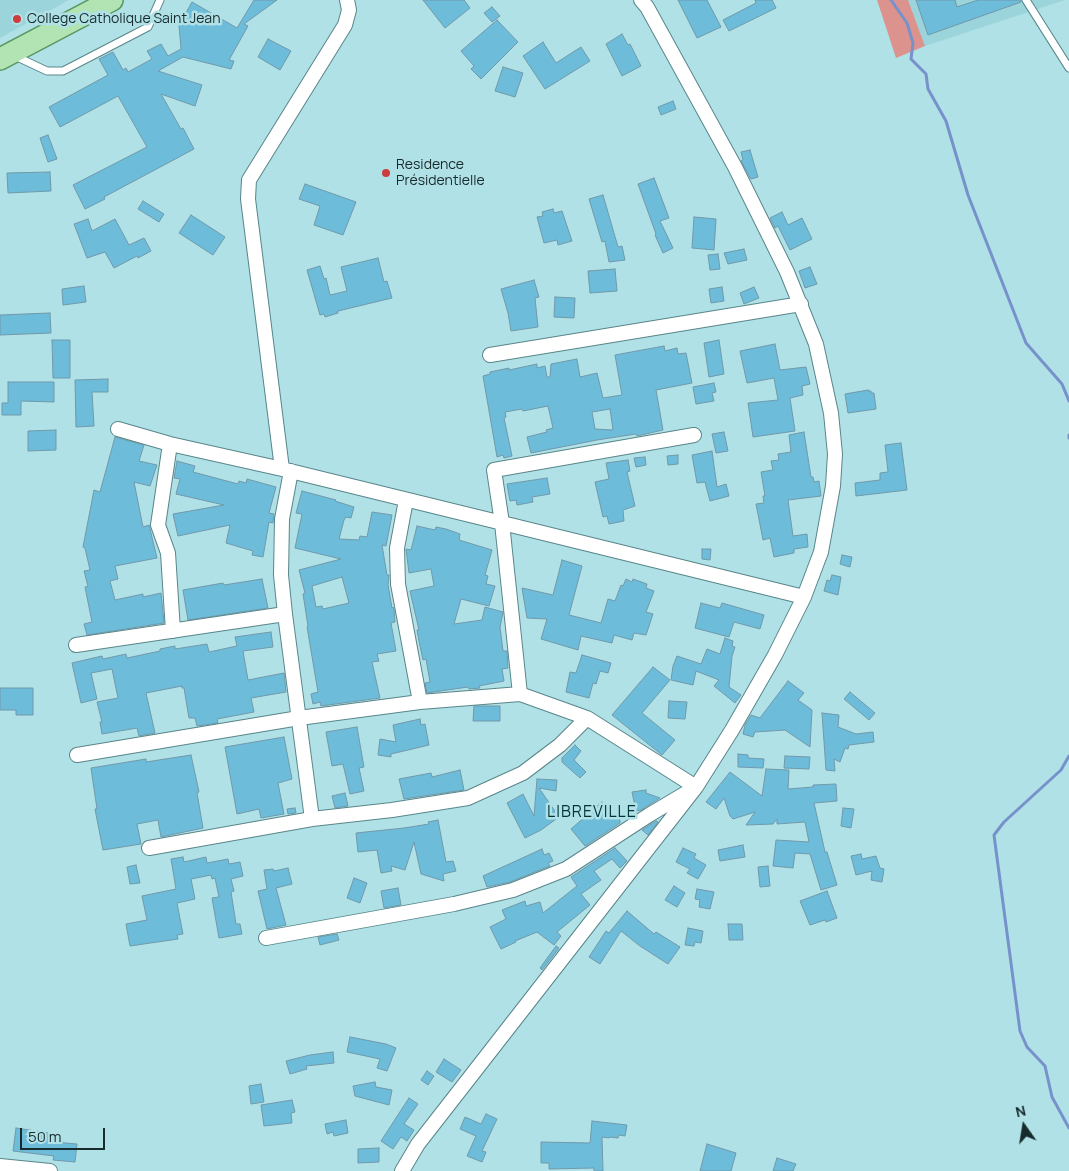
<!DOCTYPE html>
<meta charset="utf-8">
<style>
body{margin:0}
#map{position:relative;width:1069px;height:1171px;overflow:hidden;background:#b0e1e6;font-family:Manrope,sans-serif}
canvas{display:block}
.north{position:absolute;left:999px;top:1101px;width:50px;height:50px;-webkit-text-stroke:4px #b0e1e6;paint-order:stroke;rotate:347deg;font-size:14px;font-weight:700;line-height:20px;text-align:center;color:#172a2c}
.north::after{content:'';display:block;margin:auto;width:18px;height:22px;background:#172a2c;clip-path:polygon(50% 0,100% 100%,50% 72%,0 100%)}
.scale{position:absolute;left:20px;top:1128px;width:85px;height:22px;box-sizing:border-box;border:2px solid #172a2c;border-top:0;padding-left:6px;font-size:15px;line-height:18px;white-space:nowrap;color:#172a2c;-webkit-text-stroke:4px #b0e1e6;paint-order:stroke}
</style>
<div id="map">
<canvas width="1069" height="1171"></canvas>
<div class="north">N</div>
<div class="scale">50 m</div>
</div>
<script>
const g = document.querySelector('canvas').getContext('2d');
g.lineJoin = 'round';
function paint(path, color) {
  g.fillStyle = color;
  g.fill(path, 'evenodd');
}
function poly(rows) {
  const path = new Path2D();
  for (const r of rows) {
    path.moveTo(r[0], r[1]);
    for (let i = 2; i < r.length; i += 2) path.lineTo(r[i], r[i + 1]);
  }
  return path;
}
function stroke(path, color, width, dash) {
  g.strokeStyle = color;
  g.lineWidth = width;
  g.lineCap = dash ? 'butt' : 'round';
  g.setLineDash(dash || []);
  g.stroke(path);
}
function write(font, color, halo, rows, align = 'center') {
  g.font = font + ' Manrope,sans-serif';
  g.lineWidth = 5;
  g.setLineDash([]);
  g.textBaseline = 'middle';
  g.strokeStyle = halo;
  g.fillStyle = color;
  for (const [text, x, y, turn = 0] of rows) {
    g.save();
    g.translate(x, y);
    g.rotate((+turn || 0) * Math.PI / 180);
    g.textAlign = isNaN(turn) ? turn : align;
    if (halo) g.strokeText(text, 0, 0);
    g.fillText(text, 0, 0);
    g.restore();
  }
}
const built = poly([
 [0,0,69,0,0,38],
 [908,0,1065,0,925,46]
]);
const green = poly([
 [877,0,908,0,925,46,896,58]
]);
const stream = poly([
 [891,0,907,23,913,43,911,59,926,74,928,89,946,121,968,195,1026,343,1062,384,1069,401],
 [1069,435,1069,438],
 [1069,756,1061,770,1004,822,994,835,1020,1031,1027,1047,1045,1066,1052,1097,1069,1128]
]);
const building = poly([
 [254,0,277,0,244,24,248,26,229,60,234,61,231,69,183,57,158,71,202,85,195,106,161,94,181,129,183,128,194,149,104,197,105,199,85,209,73,185,147,147,118,96,60,127,49,107,108,75,99,59,113,52,123,70,126,68,128,72,152,59,147,51,161,44,168,56,181,49,179,25,192,2,237,28,254,0],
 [423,0,464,0,470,8,445,28,423,0],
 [678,0,707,0,721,27,697,38,678,0],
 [755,0,772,0,776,8,729,31,723,20,756,3,755,0],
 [916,0,955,0,957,7,978,0,1021,0,1021,2,928,35,916,0],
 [492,7,500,16,492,22,484,13,492,7],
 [497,20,518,42,481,79,471,69,474,66,461,51,497,20],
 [622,34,628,45,630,44,641,66,622,76,606,44,622,34],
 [268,39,291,51,280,70,258,57,268,39],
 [543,42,556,63,581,47,590,61,545,89,523,56,543,42],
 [503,67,523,73,515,97,495,91,503,67],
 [673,101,676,109,661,115,658,107,673,101],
 [48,135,57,159,48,162,40,138,48,135],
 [750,150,758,177,751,179,741,161,743,160,741,152,750,150],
 [50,172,51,191,8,193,7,173,50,172],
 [654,178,669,218,660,221,673,248,663,253,655,235,656,234,638,184,654,178],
 [305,184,356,202,343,235,314,225,320,206,299,199,305,184],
 [603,195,618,247,622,246,625,260,609,262,605,241,602,242,589,199,603,195],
 [143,201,164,214,159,222,138,209,143,201],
 [553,209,554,213,562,211,572,241,558,245,557,240,544,243,537,217,543,216,542,212,553,209],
 [782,212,788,225,802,218,812,239,790,250,778,226,775,228,770,218,782,212],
 [191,215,225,237,213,255,179,233,191,215],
 [694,217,716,219,714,250,692,248,694,217],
 [88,219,92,231,115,219,129,245,144,238,151,251,138,258,137,256,114,268,105,252,87,258,74,224,88,219],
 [744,249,747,260,728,264,724,253,744,249],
 [718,254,720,269,710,270,708,255,718,254],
 [378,258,384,282,387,281,392,298,338,311,338,313,325,317,324,314,320,315,307,270,320,266,324,279,326,278,330,295,347,291,341,267,378,258],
 [810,267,817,284,805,288,799,271,810,267],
 [615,269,617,291,590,293,588,271,615,269],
 [534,280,539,297,535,298,538,327,511,331,508,313,501,289,534,280],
 [84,286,86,302,63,305,62,289,84,286],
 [722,287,724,301,711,303,709,289,722,287],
 [754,287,759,298,744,304,740,293,754,287],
 [555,297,575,298,574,318,554,317,555,297],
 [50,313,51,333,0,335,0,315,50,313],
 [52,340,70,340,70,378,53,378,52,340],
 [719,340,724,374,709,377,704,343,719,340],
 [775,344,780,370,806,367,810,384,802,386,803,395,790,398,795,431,753,437,748,403,778,400,774,378,747,383,740,351,775,344],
 [664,346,665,351,677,348,678,354,686,353,692,383,656,390,663,430,637,436,636,434,597,440,531,453,527,437,547,432,546,430,553,428,548,406,523,411,522,409,505,412,506,417,504,418,512,456,504,458,503,455,497,457,483,376,490,374,490,372,509,368,509,370,537,364,537,368,545,366,547,377,550,377,551,364,577,359,580,377,597,373,603,398,622,395,615,355,664,346],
 [610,409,613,430,595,429,592,412,610,409],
 [108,379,108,392,92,392,94,426,76,427,75,380,108,379],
 [8,382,54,382,54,402,21,401,21,415,2,415,2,403,8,403,8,382],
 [714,383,716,392,712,393,714,401,696,404,693,387,714,383],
 [868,390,868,391,871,391,871,393,874,393,876,409,848,413,845,394,868,390],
 [56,430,56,450,28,451,28,431,56,430],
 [724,432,728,451,716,453,712,434,724,432],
 [804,432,811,477,813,477,814,482,819,481,821,496,788,500,793,536,807,534,808,547,794,549,794,553,774,557,770,538,763,540,756,504,764,503,763,496,765,496,761,472,773,470,771,461,779,460,778,454,791,452,789,435,804,432],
 [115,437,144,445,139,461,157,465,150,486,134,482,143,527,149,525,157,558,115,566,118,579,110,581,115,600,143,594,143,597,161,593,164,623,87,635,84,624,92,622,85,587,88,586,84,571,90,570,85,548,83,547,94,490,100,492,115,437],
 [901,443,907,490,856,496,855,483,880,480,880,473,888,472,885,445,901,443],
 [712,451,717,487,726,484,729,496,710,501,705,482,697,483,692,455,712,451],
 [678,455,678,464,668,465,667,456,678,455],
 [645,457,646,465,636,467,634,458,645,457],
 [628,460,630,471,627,472,635,506,623,510,624,521,609,524,607,516,603,517,595,482,609,479,606,463,628,460],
 [177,461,195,466,193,472,238,484,239,481,246,483,247,479,276,487,269,513,274,514,273,523,269,522,263,557,252,555,253,551,226,543,230,525,178,536,173,514,224,505,176,494,180,479,174,478,177,461],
 [547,478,550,494,532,497,533,502,517,505,516,500,510,501,507,484,547,478],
 [302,491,336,500,335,501,354,507,351,518,346,517,344,520,339,539,359,540,360,536,367,537,372,512,392,515,386,546,382,545,387,575,389,575,388,585,392,608,393,607,394,609,395,622,391,623,396,651,377,654,379,661,372,662,380,698,321,706,320,702,313,704,311,694,318,692,307,627,308,626,303,594,305,593,299,570,341,559,295,548,302,514,296,513,302,491],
 [342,577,349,603,323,609,322,606,316,607,312,586,342,577],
 [417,526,435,530,436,527,446,529,460,534,459,540,492,550,485,575,488,576,486,584,495,586,489,606,461,599,454,624,482,620,485,607,503,612,500,627,503,651,507,651,508,668,502,669,504,681,479,686,480,688,469,689,468,687,427,693,425,683,430,682,426,659,423,660,419,641,417,630,419,630,410,591,434,586,431,569,409,573,406,549,411,550,417,526],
 [702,549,711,549,710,560,702,559,702,549],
 [842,555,852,557,850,567,840,564,842,555],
 [562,560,582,566,569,615,601,623,608,599,615,601,621,585,623,586,626,579,632,582,633,579,647,584,646,588,654,591,646,612,653,614,646,635,634,633,632,640,614,635,612,643,581,636,578,650,541,639,547,619,527,618,522,588,553,595,562,560],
 [832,575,841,577,838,595,824,591,827,580,830,581,832,575],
 [262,579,268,608,188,620,183,590,223,583,224,585,262,579],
 [701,603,720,608,722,603,764,615,760,629,734,622,729,637,695,628,701,603],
 [271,632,273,647,243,651,248,680,284,673,286,692,251,698,254,712,217,719,218,723,197,726,195,718,189,718,184,688,182,688,182,686,146,693,155,733,139,736,137,728,102,734,100,722,102,722,97,702,118,698,112,669,91,673,97,699,81,703,72,663,102,656,103,659,126,654,127,658,160,651,160,649,175,646,175,649,207,644,209,652,237,646,235,637,271,632],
 [725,638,733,641,732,646,735,647,732,656,729,687,741,695,735,703,714,686,719,680,696,671,693,685,671,680,673,666,677,656,701,664,707,649,720,654,725,638],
 [582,655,611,663,608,673,600,671,596,684,593,683,589,698,566,692,570,672,576,673,582,655],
 [653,667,670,680,642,713,675,740,662,755,612,715,653,667],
 [788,681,804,693,798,700,812,710,810,747,785,730,755,732,753,737,743,734,745,725,751,715,760,718,788,681],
 [0,688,33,688,33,715,16,715,16,710,0,710,0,688],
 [850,692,875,713,869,720,844,699,850,692],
 [669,701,687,702,685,719,668,718,669,701],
 [474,706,500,706,500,721,473,721,474,706],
 [822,713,839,715,838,727,856,734,873,732,874,742,849,745,848,749,845,748,840,762,834,759,835,771,826,770,822,713],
 [420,719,421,725,425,724,429,745,391,754,391,757,378,755,380,739,396,742,393,725,420,719],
 [357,727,364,767,359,768,364,791,350,794,343,764,332,766,326,732,357,727],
 [284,737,292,779,278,783,284,814,261,818,259,809,237,814,225,747,284,737],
 [575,745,581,751,574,760,586,772,580,778,562,762,562,758,575,745],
 [738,754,748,755,748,758,764,759,763,768,738,767,738,754],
 [191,755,199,792,197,793,203,828,161,837,158,820,137,824,141,844,103,850,95,809,97,809,91,768,146,759,146,762,191,755],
 [785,756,810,757,809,769,784,768,785,756],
 [766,769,789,770,788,789,813,787,813,785,836,784,837,801,814,803,825,852,827,852,837,885,821,890,810,854,795,853,793,868,773,866,776,840,809,842,805,822,777,824,777,819,773,824,746,825,755,812,733,819,730,816,724,798,716,809,706,802,730,772,762,796,766,769],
 [460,770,464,790,404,799,399,779,431,773,432,777,460,770],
 [537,779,557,780,556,791,539,788,559,817,541,830,525,838,507,803,523,794,534,816,537,779],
 [646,790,646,793,660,798,641,810,636,811,632,792,646,790],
 [345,793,348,806,335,808,332,796,345,793],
 [602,802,620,820,620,823,585,846,571,829,602,802],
 [295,808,296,813,288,814,287,809,295,808],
 [843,808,854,809,851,828,841,826,843,808],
 [438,820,446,862,453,861,456,871,443,874,444,881,421,874,414,842,405,870,391,866,392,871,381,873,377,850,358,852,356,833,404,828,429,824,428,822,438,820],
 [656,821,658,822,648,835,642,830,656,821],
 [743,845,745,857,720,861,718,850,743,845],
 [615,848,627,861,620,868,612,859,594,871,601,880,581,894,590,905,557,932,561,936,554,945,537,932,515,941,516,942,501,949,490,927,506,919,502,910,525,901,526,906,540,902,543,913,577,886,571,877,615,848],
 [683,848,696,854,694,858,706,865,698,879,687,873,690,869,676,862,683,848],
 [542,849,544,855,549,853,553,861,548,863,550,866,510,882,487,887,483,876,542,849],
 [861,854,862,859,876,856,880,868,884,869,882,882,871,880,872,871,856,875,851,856,861,854],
 [183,857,184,862,206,857,207,863,228,859,229,864,240,862,243,876,231,879,234,891,231,892,236,924,240,924,242,934,219,938,212,898,219,897,215,878,212,879,211,875,191,879,195,899,177,903,183,934,177,935,178,939,130,946,126,924,147,920,142,896,176,889,171,859,183,857],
 [136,865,140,883,130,884,127,867,136,865],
 [768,866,770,886,760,887,758,867,768,866],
 [288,868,292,884,276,888,286,925,267,929,258,891,267,889,264,870,273,869,274,871,288,868],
 [354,878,367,883,360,903,347,898,354,878],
 [674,886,685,893,677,907,665,900,674,886],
 [398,888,401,905,384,908,381,891,398,888],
 [697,889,714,892,710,909,699,907,700,900,695,899,697,889],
 [827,891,837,918,826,922,825,920,810,925,800,901,827,891],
 [627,911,654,934,656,932,680,947,668,964,640,946,621,931,600,964,589,957,606,931,609,933,627,911],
 [728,924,742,924,743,940,729,940,728,924],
 [688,928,703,931,701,943,695,942,694,946,685,945,688,928],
 [337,934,339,940,320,945,318,937,337,934],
 [556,946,559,948,542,970,540,968,556,946],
 [350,1037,386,1044,396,1048,387,1071,377,1068,380,1059,347,1052,350,1037],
 [333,1052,334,1063,306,1066,307,1069,290,1074,286,1061,310,1055,333,1052],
 [444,1059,461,1070,452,1082,436,1072,444,1059],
 [427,1071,434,1076,428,1085,421,1080,427,1071],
 [375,1082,376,1087,392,1090,389,1105,355,1096,353,1086,375,1082],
 [261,1084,264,1102,251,1104,249,1086,261,1084],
 [409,1098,418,1104,404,1124,414,1130,407,1141,401,1137,393,1149,381,1141,409,1098],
 [292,1100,295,1112,291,1113,292,1123,264,1126,261,1105,292,1100],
 [486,1114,497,1119,482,1151,486,1152,482,1162,467,1156,476,1136,460,1129,465,1117,481,1124,486,1114],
 [346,1120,348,1133,334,1136,333,1132,327,1134,325,1124,346,1120],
 [592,1121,627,1125,625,1136,619,1135,618,1138,609,1137,609,1138,602,1137,603,1171,594,1171,594,1168,549,1169,549,1163,541,1163,541,1142,590,1143,592,1121],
 [16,1128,56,1134,54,1142,77,1144,75,1162,53,1160,54,1156,13,1151,16,1128],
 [707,1144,736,1153,731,1171,700,1171,707,1144],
 [379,1148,379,1162,358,1163,358,1149,379,1148],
 [777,1158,796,1164,793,1171,773,1171,777,1158]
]);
const lane = poly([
 [1026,0,1069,68],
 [15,56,47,71,63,71,148,27,160,0]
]);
const street = poly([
 [490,355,801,304],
 [118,429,170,444,282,469,804,597],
 [170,444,158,525,168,553,173,631],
 [282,469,248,199,249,180,345,25,349,10,347,0],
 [291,471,282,519,281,575,285,614,312,819],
 [406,500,397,548,398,584,420,702],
 [76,645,285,614],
 [520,694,502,523,494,470,694,435],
 [77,755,299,718,420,702,520,694,587,718,696,787,649,815,566,869,513,890,454,904,266,938],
 [149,848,312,819,392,810,468,798,523,773,560,745,587,718],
 [0,1166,50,1171],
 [402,1171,418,1144,696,787,732,730,775,655,804,597,821,552,833,486,835,454,831,413,816,344,787,272,735,167,647,7,641,0]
]);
const primary = poly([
 [0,59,112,0]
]);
const markers = [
 [17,19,5,"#cc3d3f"],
 [386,173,5,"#cc3d3f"]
];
const poiNames = [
 ["College Catholique Saint Jean",27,19],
 ["Residence",396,165],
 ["Présidentielle",396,181]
];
const quarterNames = [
 ["LIBREVILLE",592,813]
];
paint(built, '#9bd5db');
paint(green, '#dc938e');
stroke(stream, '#7792cb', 3);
paint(building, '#6cbcda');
stroke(building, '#7199aa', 1);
stroke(lane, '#58868a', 9);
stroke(street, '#58868a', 16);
stroke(primary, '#599761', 24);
stroke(lane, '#fff', 7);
stroke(street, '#fff', 14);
stroke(primary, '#b1e4b2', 21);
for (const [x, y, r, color] of markers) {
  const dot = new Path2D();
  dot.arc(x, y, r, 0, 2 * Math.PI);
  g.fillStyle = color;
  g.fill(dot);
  stroke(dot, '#b0e1e6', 2);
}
write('14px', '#172a2c', '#b0e1e6', poiNames, 'left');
g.letterSpacing = '1px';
write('16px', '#003438', '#b0e1e6', quarterNames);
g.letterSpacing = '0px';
</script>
